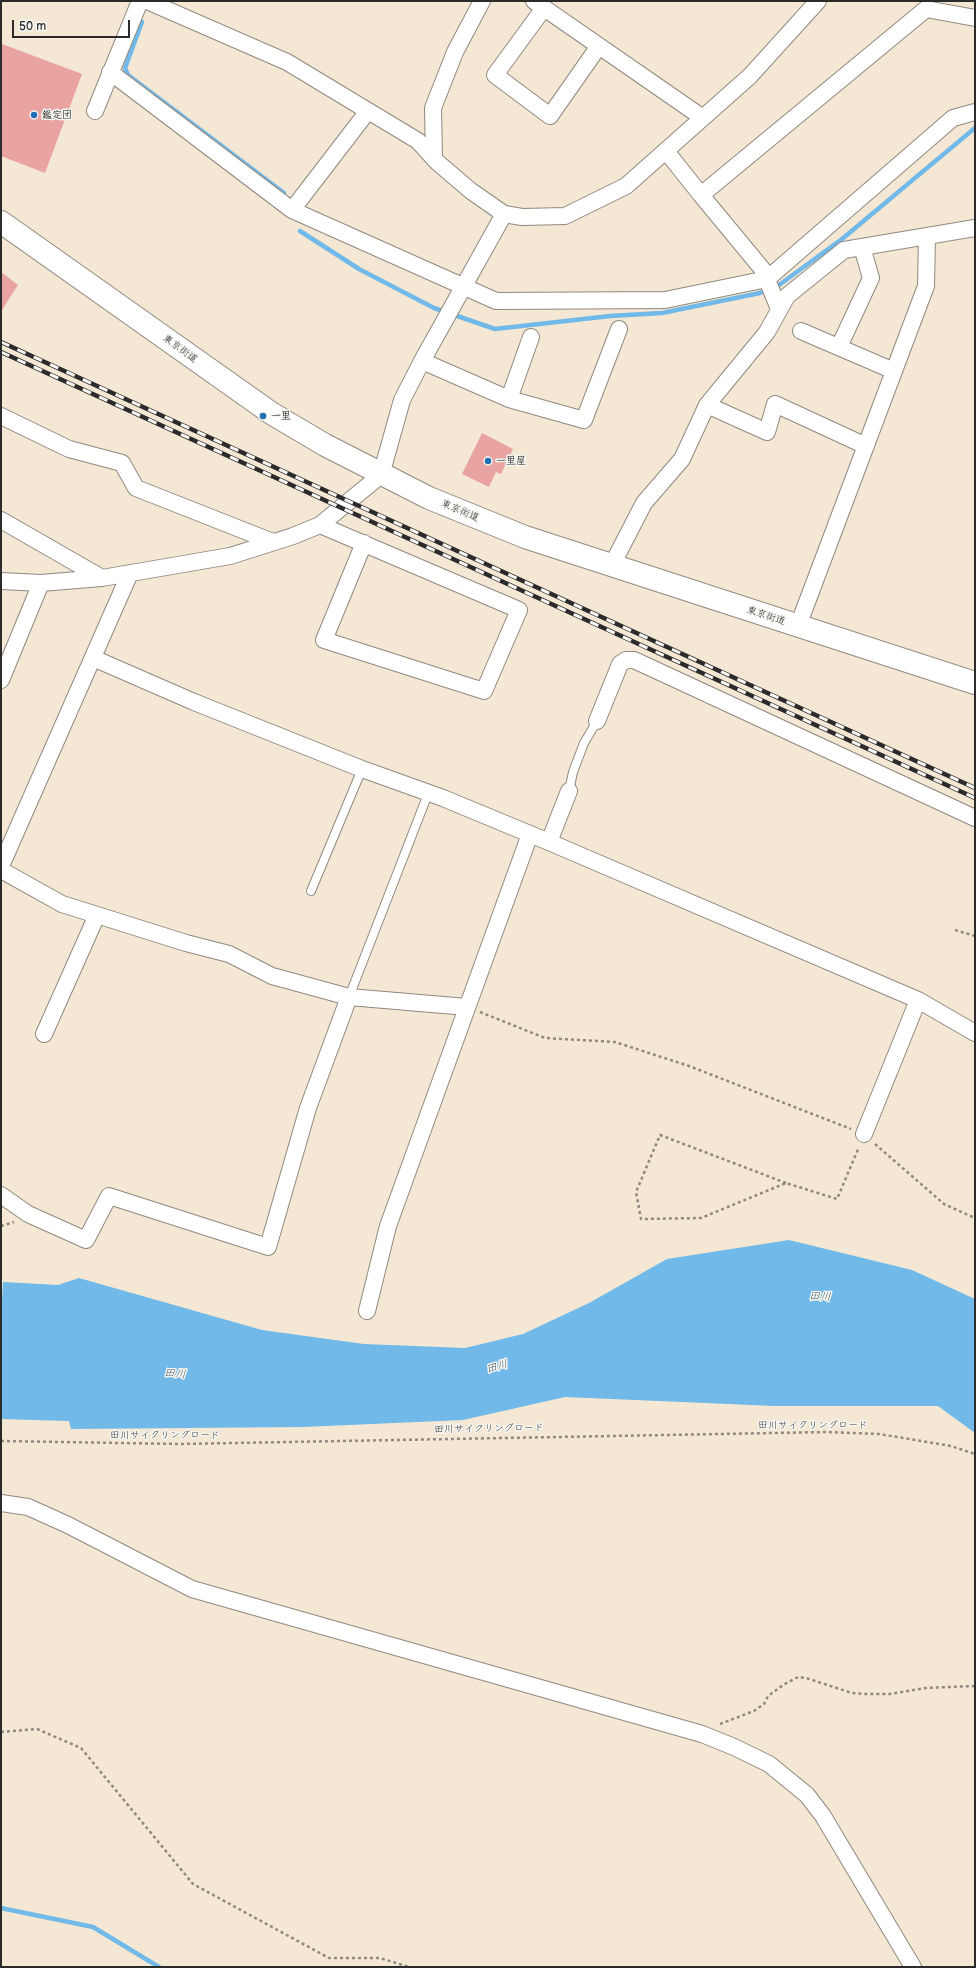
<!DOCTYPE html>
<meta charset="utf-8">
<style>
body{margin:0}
#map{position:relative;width:976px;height:1968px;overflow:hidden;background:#f4e7d4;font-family:"Balsamiq Sans",sans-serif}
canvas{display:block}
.frame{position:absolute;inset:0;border:2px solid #2b2b2b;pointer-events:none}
.scale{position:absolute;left:12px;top:20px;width:118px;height:18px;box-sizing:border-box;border:2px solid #2b2b2b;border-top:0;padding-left:5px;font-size:12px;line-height:14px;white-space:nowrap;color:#2b2b2b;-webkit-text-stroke:3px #f6f6f2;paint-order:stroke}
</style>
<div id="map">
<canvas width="976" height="1968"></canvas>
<div class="frame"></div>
<div class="scale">50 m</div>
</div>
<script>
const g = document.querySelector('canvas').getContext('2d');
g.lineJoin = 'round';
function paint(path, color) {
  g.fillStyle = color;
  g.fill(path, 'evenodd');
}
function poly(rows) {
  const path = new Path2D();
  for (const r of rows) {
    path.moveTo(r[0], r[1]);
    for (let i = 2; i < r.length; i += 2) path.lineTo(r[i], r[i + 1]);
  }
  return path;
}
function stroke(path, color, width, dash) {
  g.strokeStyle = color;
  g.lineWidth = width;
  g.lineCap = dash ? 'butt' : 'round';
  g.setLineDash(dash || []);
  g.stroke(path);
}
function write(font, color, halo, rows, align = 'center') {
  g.font = font + ' "Balsamiq Sans","Klee One",sans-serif';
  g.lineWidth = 3;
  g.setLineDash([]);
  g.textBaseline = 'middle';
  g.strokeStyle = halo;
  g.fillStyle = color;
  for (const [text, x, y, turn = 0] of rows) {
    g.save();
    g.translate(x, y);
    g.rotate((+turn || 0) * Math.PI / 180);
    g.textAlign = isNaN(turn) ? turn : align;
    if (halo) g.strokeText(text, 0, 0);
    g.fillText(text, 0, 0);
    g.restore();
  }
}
const water = poly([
 [789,1240,912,1270,975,1299,975,1433,938,1406,775,1406,565,1397,463,1420,303,1427,71,1429,69,1421,1,1419,1,1320,3,1282,58,1285,79,1278,262,1330,364,1344,465,1348,523,1334,589,1303,667,1259]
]);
const stream = poly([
 [142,22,125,68,128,75,284,193],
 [300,231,359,269,434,308,495,329,610,316,662,313,760,293,779,285,842,239,975,128],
 [1,1908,93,1927,159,1967]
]);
const building = poly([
 [2,44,82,74,45,173,1,156],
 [1,272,18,285,2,310,1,310],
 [482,433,513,449,501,474,496,472,489,487,462,474]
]);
const path = poly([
 [955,930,975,936],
 [480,1012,545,1038,615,1042,689,1066,851,1129],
 [875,1144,944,1204,975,1218],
 [786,1183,660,1135,636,1192,641,1219,701,1218,786,1183,837,1199,859,1147],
 [1,1226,14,1222],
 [1,1441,180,1444,827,1432,879,1434,951,1446,975,1454],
 [720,1724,754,1711,764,1704,768,1696,783,1685,798,1677,806,1678,852,1693,865,1694,890,1694,925,1688,975,1686],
 [1,1732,37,1729,81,1748,193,1884,329,1958,380,1958,409,1967]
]);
const lane = poly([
 [569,791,573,772,584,743,597,721],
 [311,891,362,769],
 [349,997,428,794]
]);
const street = poly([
 [147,1,287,62,418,141,437,162,471,191,504,214],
 [534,1,703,118],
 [544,8,495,75,550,116,599,46],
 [110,72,292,210],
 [95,111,140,1],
 [368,111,292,210,496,301,665,300,767,279,953,118,975,112],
 [666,151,701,195],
 [434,158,433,108,455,52,482,1],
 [779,309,763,270,701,195,926,9,975,18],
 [801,331,894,371],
 [839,347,871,278,862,247],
 [422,361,509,399,584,420,619,329],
 [509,399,531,337],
 [707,405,767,432,775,404,866,446],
 [1,416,69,449,122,463,136,488,273,542],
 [1,520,102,578],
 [320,525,519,610,484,691,324,640,364,543],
 [612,565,644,503,682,459,707,405,767,332,787,296,844,250,975,228],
 [1,581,41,583,102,578,230,556,293,536,320,525,381,475,402,400,422,361,504,214,522,217,565,216,626,186,750,76,818,1],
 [798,626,926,286,927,236],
 [93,658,194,702,362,769,443,798,549,842,918,1000,975,1033],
 [1,680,41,583],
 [597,721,620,664,626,660,634,660,975,818],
 [549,842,569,791],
 [1,866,130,573],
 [1,870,62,904,186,943,229,954,272,976,349,997],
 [44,1034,97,915],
 [864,1134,918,1000],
 [1,1195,28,1214,86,1240,109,1196,268,1247,308,1108,349,997,467,1007],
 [367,1311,388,1226,530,834],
 [1,1503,28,1507,68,1525,192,1589,702,1734,734,1747,769,1764,807,1795,823,1816,913,1967]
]);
const highway = poly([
 [1,222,271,413,325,445,429,498,525,537,975,683]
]);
const rail = poly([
 [1,342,975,788],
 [1,352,975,798]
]);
const markers = [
 [34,115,4,"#1f6fb2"],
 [263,416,4,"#1f6fb2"],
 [488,461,4,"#1f6fb2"]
];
const poiNames = [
 ["鑑定団",42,115],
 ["一里",271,416],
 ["一里屋",496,461]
];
const streetNames = [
 ["東京街道",180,349,36],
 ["東京街道",460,511,23],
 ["東京街道",766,616,18],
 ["田川サイクリングロード",813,1425],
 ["田川サイクリングロード",489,1429,-1],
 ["田川サイクリングロード",165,1435]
];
const waterNames = [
 ["田川",820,1297,3],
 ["田川",497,1367,-16],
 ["田川",175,1374,5]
];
paint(water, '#70b9e8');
stroke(stream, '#70b9e8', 4.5);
paint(building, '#e9a3a1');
stroke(lane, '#908980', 10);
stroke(street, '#908980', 18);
stroke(highway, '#908980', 24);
stroke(path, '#908980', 2.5, [3, 3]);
stroke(lane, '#fff', 8);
stroke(street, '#fff', 16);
stroke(highway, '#fff', 22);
stroke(rail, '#2b2b2b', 4.5);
stroke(rail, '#f6f6f2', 3, [9]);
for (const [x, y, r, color] of markers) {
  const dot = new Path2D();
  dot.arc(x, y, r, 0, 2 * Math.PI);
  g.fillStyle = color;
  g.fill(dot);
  stroke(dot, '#f6f6f2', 1.5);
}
write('bold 10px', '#2b2b2b', '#f6f6f2', poiNames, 'left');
write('10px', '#2b2b2b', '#f6f6f2', streetNames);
write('italic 11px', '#405664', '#f6f6f2', waterNames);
</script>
